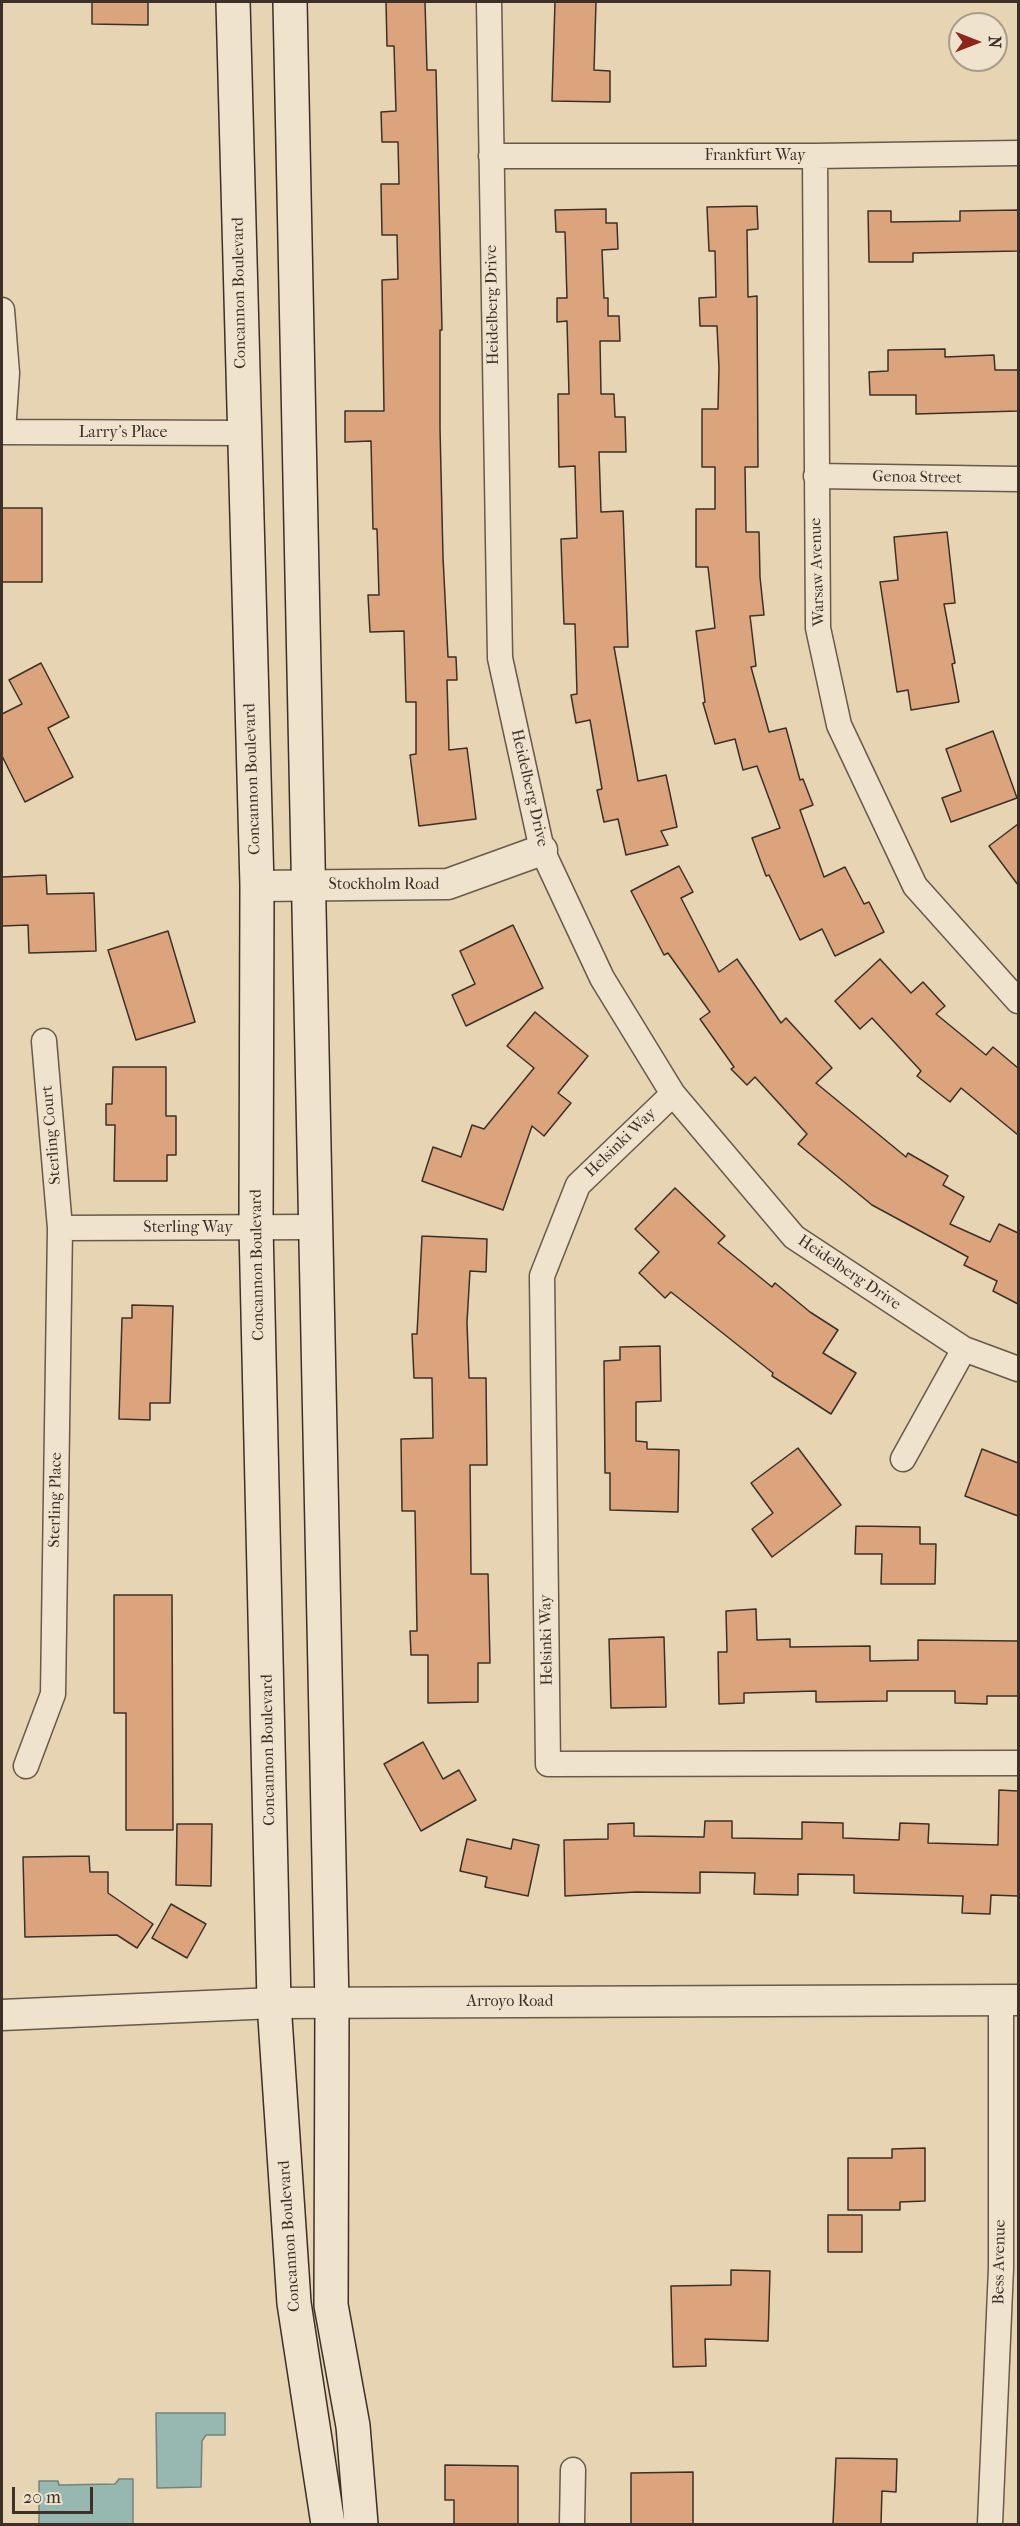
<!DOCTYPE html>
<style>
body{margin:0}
#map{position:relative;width:1020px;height:2526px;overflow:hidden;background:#e7d4b2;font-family:"IM FELL French Canon",serif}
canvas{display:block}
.frame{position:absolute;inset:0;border:3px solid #3c3029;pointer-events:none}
.north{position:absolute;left:948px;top:12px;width:60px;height:60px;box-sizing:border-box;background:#efe3cd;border:2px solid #a79b8b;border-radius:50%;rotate:90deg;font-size:16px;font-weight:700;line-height:24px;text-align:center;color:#3c3029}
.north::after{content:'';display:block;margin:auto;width:21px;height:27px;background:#8f2418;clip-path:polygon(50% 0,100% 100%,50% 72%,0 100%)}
.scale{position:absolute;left:12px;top:2487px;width:81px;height:27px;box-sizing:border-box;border:3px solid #3c3029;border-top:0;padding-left:8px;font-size:18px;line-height:21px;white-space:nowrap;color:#3c3029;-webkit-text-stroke:4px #efe3cd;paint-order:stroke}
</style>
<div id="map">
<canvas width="1020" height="2526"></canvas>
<div class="frame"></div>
<div class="north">N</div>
<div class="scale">20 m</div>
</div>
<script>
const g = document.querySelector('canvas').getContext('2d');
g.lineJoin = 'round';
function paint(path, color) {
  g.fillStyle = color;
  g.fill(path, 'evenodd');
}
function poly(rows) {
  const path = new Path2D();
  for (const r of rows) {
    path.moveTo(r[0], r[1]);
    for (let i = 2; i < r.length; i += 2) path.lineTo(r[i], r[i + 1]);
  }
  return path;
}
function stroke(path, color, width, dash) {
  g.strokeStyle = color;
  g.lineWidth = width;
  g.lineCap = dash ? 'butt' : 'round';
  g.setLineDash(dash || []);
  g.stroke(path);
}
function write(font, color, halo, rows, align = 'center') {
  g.font = font + ' "IM FELL French Canon",serif';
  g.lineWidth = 4.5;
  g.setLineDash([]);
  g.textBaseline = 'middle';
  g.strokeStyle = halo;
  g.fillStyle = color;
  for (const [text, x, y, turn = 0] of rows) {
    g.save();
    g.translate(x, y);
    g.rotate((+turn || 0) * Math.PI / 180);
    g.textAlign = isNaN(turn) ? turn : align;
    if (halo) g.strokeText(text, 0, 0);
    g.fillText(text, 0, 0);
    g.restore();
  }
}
const water = poly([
 [156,2413,225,2413,225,2435,206,2435,202,2441,201,2487,157,2488,156,2413],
 [119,2479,133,2479,133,2524,39,2524,39,2481,58,2481,59,2485,115,2484,119,2479]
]);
const building = poly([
 [92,2,148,2,148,25,92,24,92,2],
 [386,2,425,2,427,70,436,70,442,330,440,330,440,429,443,557,448,657,456,657,457,680,447,680,449,750,467,748,476,819,419,826,410,755,416,754,416,702,406,702,404,631,370,632,368,595,379,595,377,529,373,529,371,441,345,442,345,411,384,411,382,280,398,279,397,235,382,235,381,184,399,184,398,142,382,142,381,112,396,111,394,46,387,46,386,2],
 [555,2,596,2,594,70,610,71,610,102,552,101,555,2],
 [757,206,758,229,747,230,748,297,757,296,758,467,745,467,746,532,759,532,760,577,764,615,750,616,756,666,751,667,769,732,786,728,800,780,803,779,813,805,800,810,824,877,845,867,864,904,869,902,884,932,835,956,822,929,800,940,769,875,766,876,752,838,780,828,757,766,743,770,735,739,715,744,703,703,705,702,696,631,715,628,708,567,696,567,696,509,715,509,715,467,702,467,702,409,718,409,719,368,717,326,700,326,699,298,716,297,715,251,709,251,707,207,757,206],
 [606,209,606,223,617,223,618,249,602,250,604,298,608,298,608,316,619,316,620,341,600,341,601,394,614,394,615,417,625,417,626,452,599,452,601,512,623,511,628,647,614,647,638,781,666,775,677,827,661,831,668,845,626,855,618,819,604,822,597,790,602,789,590,720,576,723,571,695,577,694,575,624,564,624,562,571,561,539,577,538,575,466,559,467,558,394,569,394,567,321,557,322,557,298,567,298,565,232,556,232,555,210,606,209],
 [1018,210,1018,251,913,253,913,262,869,262,868,211,891,211,891,222,960,221,960,211,1018,210],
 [945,349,945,357,994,355,995,370,1018,370,1018,411,916,414,916,395,870,395,869,372,888,371,888,350,945,349],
 [2,508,42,508,42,582,2,582,2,508],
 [947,532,955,603,944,604,955,663,952,664,959,702,911,710,908,690,897,692,880,582,898,580,894,537,947,532],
 [41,663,69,717,48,728,73,777,25,802,2,756,2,714,22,704,9,680,41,663],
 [993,731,1017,798,951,822,942,798,961,791,946,749,993,731],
 [1018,824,1018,885,989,846,1018,824],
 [679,866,693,892,681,898,719,972,737,959,781,1023,786,1018,832,1068,816,1083,906,1157,908,1153,948,1176,943,1185,964,1197,950,1224,990,1242,999,1224,1018,1233,1018,1304,993,1291,997,1281,964,1265,968,1257,872,1205,798,1144,807,1134,755,1077,747,1085,731,1069,734,1067,700,1019,710,1012,668,953,664,955,631,891,679,866],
 [46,875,47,894,94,893,96,951,29,953,28,925,2,926,2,877,46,875],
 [513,925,543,988,466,1026,452,995,475,984,460,951,513,925],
 [168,931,195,1022,136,1040,108,950,168,931],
 [880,959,911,993,923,982,945,1006,936,1014,986,1055,993,1047,1018,1068,1018,1135,961,1088,950,1102,917,1076,921,1071,872,1018,860,1029,835,1001,880,959],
 [535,1012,588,1056,558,1093,571,1103,544,1136,532,1126,503,1210,422,1181,433,1147,461,1157,472,1125,484,1129,534,1068,507,1046,535,1012],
 [113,1067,166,1067,166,1116,176,1116,176,1155,167,1155,167,1181,114,1181,115,1125,106,1125,106,1104,112,1104,113,1067],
 [675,1188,725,1236,718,1243,772,1287,775,1283,810,1312,838,1330,823,1353,856,1373,831,1414,772,1376,773,1373,671,1292,665,1298,639,1273,659,1252,635,1229,675,1188],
 [422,1236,487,1239,486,1272,470,1271,467,1322,469,1378,486,1378,487,1465,470,1465,471,1574,488,1574,490,1663,478,1663,478,1702,428,1703,428,1655,411,1655,410,1631,417,1631,415,1511,402,1511,401,1439,433,1438,432,1378,414,1378,412,1334,417,1334,422,1236],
 [132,1305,173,1306,170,1403,150,1403,150,1420,119,1419,122,1318,132,1318,132,1305],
 [660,1346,661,1401,636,1402,636,1441,647,1442,647,1449,679,1450,678,1512,610,1510,610,1473,605,1473,604,1361,620,1360,620,1347,660,1346],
 [798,1448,841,1505,772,1557,752,1529,773,1513,751,1483,798,1448],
 [982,1449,1018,1463,1018,1516,965,1496,982,1449],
 [856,1526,920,1527,920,1544,936,1544,935,1584,881,1584,882,1554,855,1554,856,1526],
 [114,1595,172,1595,173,1830,126,1830,126,1713,114,1713,114,1595],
 [756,1609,757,1640,790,1639,790,1647,870,1646,870,1661,918,1660,918,1640,1018,1641,1018,1696,987,1696,987,1704,955,1703,955,1691,887,1691,887,1701,816,1702,816,1691,744,1693,744,1703,719,1704,718,1652,727,1652,726,1611,756,1609],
 [664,1637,666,1707,611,1708,609,1639,664,1637],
 [423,1742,443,1779,459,1770,476,1800,421,1831,384,1764,423,1742],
 [999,1790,1018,1791,1018,1896,991,1895,990,1914,962,1913,963,1896,854,1893,854,1875,798,1874,798,1895,754,1894,755,1873,700,1872,700,1893,636,1892,565,1896,564,1840,608,1839,608,1824,634,1823,634,1836,704,1837,705,1821,732,1821,732,1838,802,1839,802,1822,843,1823,843,1838,899,1840,900,1823,929,1824,928,1843,998,1845,999,1790],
 [177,1824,212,1824,211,1886,176,1885,177,1824],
 [467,1839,511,1849,513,1839,539,1845,528,1896,485,1887,487,1877,460,1871,467,1839],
 [89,1856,90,1872,108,1872,108,1893,153,1924,137,1948,117,1935,25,1937,23,1857,89,1856],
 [171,1904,206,1924,187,1958,152,1938,171,1904],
 [925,2148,925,2201,900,2202,900,2210,848,2210,848,2158,892,2158,892,2149,925,2148],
 [828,2215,862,2215,862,2252,828,2252,828,2215],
 [731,2270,770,2271,768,2341,705,2339,706,2366,673,2367,671,2286,731,2285,731,2270],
 [836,2458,897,2459,896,2492,882,2491,881,2524,833,2524,836,2458],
 [445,2465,518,2466,518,2524,454,2524,454,2500,445,2500,445,2465],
 [693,2472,693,2524,631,2524,631,2473,693,2472]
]);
const minor = poly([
 [489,2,500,658,542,850,602,978,673,1094,794,1237,964,1349,1018,1369],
 [491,156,815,156,1018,153],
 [815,156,818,628,839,725,915,886,1018,1001],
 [2,310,7,373,3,432,243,433],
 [816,476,1018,479],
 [673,1094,578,1185,542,1276,548,1764,1018,1763],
 [60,1228,316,1227],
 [903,1459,964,1349],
 [26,1766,53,1694,60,1228,44,1041],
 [572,2524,573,2470],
 [990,2524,1001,2268,1001,2000]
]);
const tertiary = poly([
 [257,886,448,884,542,850],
 [2,2015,274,2003,1018,2000]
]);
const secondary = poly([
 [233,2,257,886,256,1227,274,2003,294,2303,328,2524],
 [290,2,332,2004,331,2305,353,2426,361,2524]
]);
const streetNames = [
 ["Frankfurt Way",755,156],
 ["Concannon Boulevard",240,293,-91],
 ["Heidelberg Drive",493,305,-91],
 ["Larry's Place",123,433],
 ["Genoa Street",917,478,1],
 ["Warsaw Avenue",818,572,-92],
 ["Concannon Boulevard",253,779,-92],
 ["Heidelberg Drive",529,788,77],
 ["Stockholm Road",384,885],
 ["Sterling Court",52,1135,-95],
 ["Helsinki Way",621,1143,-44],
 ["Sterling Way",188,1228],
 ["Concannon Boulevard",258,1265,-91],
 ["Heidelberg Drive",849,1273,34],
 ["Sterling Place",56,1500,-89],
 ["Helsinki Way",547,1640,-91],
 ["Concannon Boulevard",269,1750,-91],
 ["Arroyo Road",510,2002],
 ["Concannon Boulevard",290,2236,-94],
 ["Bess Avenue",1000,2262,-89]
];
paint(water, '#97b8b0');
stroke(water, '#73827a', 1.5);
paint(building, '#dba47d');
stroke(building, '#3c3029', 1.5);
stroke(minor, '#67594b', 27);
stroke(tertiary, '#67594b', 33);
stroke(secondary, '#3c3029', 36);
stroke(minor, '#efe3cd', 24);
stroke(tertiary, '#efe3cd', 30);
stroke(secondary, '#efe3cd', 33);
write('16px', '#3c3029', '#efe3cd', streetNames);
</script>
